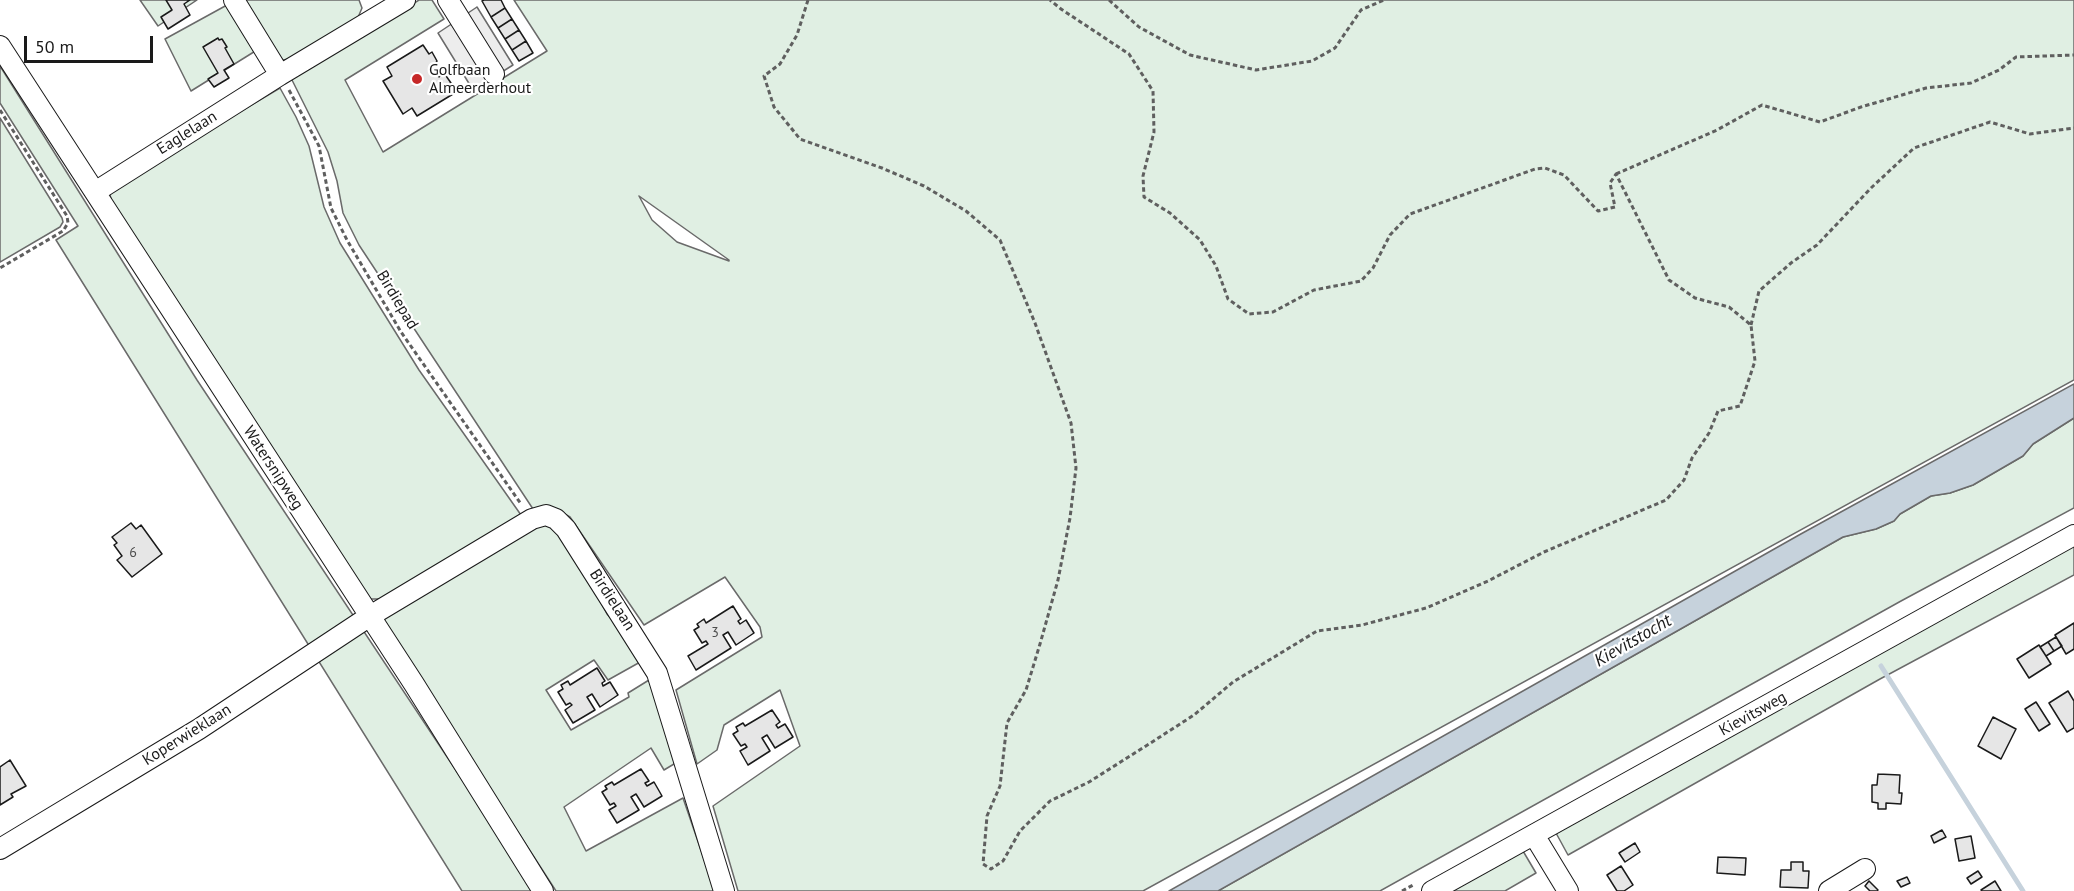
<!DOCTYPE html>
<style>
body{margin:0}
#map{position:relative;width:2074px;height:891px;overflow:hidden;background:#fff;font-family:"PT Sans",sans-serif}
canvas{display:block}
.scale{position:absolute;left:24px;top:36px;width:129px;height:27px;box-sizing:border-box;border:3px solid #1a1a1a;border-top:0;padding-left:8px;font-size:18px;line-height:21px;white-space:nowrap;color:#1a1a1a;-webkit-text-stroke:4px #fff;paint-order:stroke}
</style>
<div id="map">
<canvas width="2074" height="891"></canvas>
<div class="scale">50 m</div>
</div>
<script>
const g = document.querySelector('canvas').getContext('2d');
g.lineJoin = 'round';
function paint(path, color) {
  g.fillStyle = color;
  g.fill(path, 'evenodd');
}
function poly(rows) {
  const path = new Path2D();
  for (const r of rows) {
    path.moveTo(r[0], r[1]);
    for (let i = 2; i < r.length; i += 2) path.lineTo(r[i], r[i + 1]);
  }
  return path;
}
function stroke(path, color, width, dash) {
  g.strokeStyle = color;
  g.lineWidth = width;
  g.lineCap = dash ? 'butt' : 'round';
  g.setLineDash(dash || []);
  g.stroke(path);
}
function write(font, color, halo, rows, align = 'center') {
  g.font = font + ' "PT Sans",sans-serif';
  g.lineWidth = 4.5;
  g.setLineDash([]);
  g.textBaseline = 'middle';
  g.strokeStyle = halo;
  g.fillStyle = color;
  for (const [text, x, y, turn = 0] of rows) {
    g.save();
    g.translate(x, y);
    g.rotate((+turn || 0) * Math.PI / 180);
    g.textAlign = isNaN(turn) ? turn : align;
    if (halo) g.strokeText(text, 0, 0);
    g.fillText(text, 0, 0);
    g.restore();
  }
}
const green = poly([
 [140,0,197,0,158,26,140,0],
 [241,0,359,0,362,8,356,22,295,58,283,60,274,53,241,0],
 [419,0,432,0,444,19,345,80,383,152,547,51,514,0,2074,0,2074,380,1143,891,738,891,713,806,800,746,780,690,724,725,717,750,697,764,676,690,762,637,760,627,725,577,644,625,570,517,554,508,533,509,359,245,343,213,337,181,328,152,291,78,328,57,419,0],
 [639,196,729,260,729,261,677,242,652,220,639,196],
 [227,5,257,50,191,91,165,39,227,5],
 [0,66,197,380,536,891,462,891,56,240,78,226,0,103,0,66],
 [280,88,296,117,309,146,324,207,340,243,419,370,521,515,383,599,366,599,114,210,110,195,114,186,280,88],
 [0,118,62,218,63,222,60,227,0,262,0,118],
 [2074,418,2074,508,1901,601,1380,891,1218,891,1843,537,1876,529,1894,521,1900,514,1931,496,1950,493,1973,485,2023,456,2033,444,2074,418],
 [539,523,553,525,589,580,607,614,617,625,642,661,608,680,594,660,546,690,571,730,629,697,628,693,649,680,675,759,674,764,664,770,651,748,564,807,586,851,683,798,715,891,556,891,382,622,390,612,539,523],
 [2074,545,2074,575,1880,679,1568,855,1556,833,2074,545],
 [1523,851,1536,873,1505,891,1452,891,1523,851]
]);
const parking = poly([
 [477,7,513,65,473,90,438,33,477,7]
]);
const water = poly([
 [2074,384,2074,418,2033,444,2023,456,1973,485,1950,493,1931,496,1900,514,1894,521,1876,529,1843,537,1218,891,1169,891,1799,535,2074,384]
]);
const stream = poly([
 [1881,666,2023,891]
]);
const building = poly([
 [166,0,190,0,184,4,190,15,168,29,161,17,172,10,166,0],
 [484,0,501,0,505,8,491,17,482,1,484,0],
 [505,8,512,19,498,28,491,17,505,8],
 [512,19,519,30,505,39,498,28,512,19],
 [519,30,526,41,512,50,505,39,519,30],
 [218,38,219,40,222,39,227,47,225,48,234,64,224,70,229,78,214,87,208,79,218,73,203,47,218,38],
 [526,41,533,53,519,61,512,50,526,41],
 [423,45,429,54,432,52,437,61,435,64,438,69,441,68,436,71,439,77,444,73,451,83,447,85,453,94,417,116,412,108,403,114,383,81,392,76,387,67,423,45],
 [131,523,136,529,141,525,162,554,132,577,117,560,122,556,114,545,117,543,112,537,131,523],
 [733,606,741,619,738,621,740,624,746,620,754,633,736,645,728,632,723,635,731,648,696,670,688,656,708,644,706,641,702,643,694,630,699,627,697,624,704,619,706,623,733,606],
 [2074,623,2074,649,2066,654,2055,635,2074,623],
 [2056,637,2062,646,2054,651,2048,642,2056,637],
 [2048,642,2054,651,2046,656,2040,647,2048,642],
 [2039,645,2051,664,2029,678,2017,659,2039,645],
 [597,668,605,681,602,683,603,686,610,682,618,695,600,707,592,694,587,697,595,710,573,723,565,710,572,705,570,703,566,705,558,692,563,689,561,685,568,681,570,685,597,668],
 [2068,691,2074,701,2074,728,2067,732,2049,703,2068,691],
 [2036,702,2050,724,2039,731,2025,709,2036,702],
 [772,710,780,722,776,725,778,728,785,724,793,737,775,748,767,735,762,738,770,751,748,765,740,751,747,747,745,744,741,746,733,734,738,731,736,727,743,723,745,726,772,710],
 [1993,717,2016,729,2001,759,1978,746,1993,717],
 [10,760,26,786,11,794,13,797,0,805,0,767,10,760],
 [641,769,649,781,645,783,647,786,654,782,662,796,644,807,636,794,631,797,639,810,617,823,609,810,616,806,614,803,610,805,602,792,607,789,605,786,612,782,614,785,641,769],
 [1878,774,1900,775,1899,793,1902,793,1901,804,1886,803,1886,809,1878,809,1878,803,1872,802,1872,785,1877,785,1878,774],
 [1942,830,1946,837,1934,843,1931,836,1942,830],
 [1971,836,1975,858,1959,861,1955,839,1971,836],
 [1635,843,1640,852,1625,862,1619,853,1635,843],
 [1718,857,1746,858,1745,875,1717,873,1718,857],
 [1791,862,1803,862,1803,871,1809,871,1808,888,1780,887,1781,870,1791,870,1791,862],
 [1621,866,1633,885,1624,891,1617,891,1607,875,1621,866],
 [1978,871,1982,877,1971,884,1967,878,1978,871],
 [1907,877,1910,883,1901,887,1897,881,1907,877],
 [1869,881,1878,890,1877,891,1870,891,1865,886,1869,881],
 [1995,881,2001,891,1982,891,1981,890,1995,881]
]);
const path = poly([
 [808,0,797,35,780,64,764,76,774,107,800,139,882,168,924,186,966,211,1000,240,1035,323,1071,423,1076,468,1070,518,1058,580,1040,644,1026,690,1007,723,1000,786,987,816,983,864,991,869,1003,861,1020,831,1050,801,1089,782,1149,744,1194,715,1233,682,1317,631,1362,625,1426,608,1488,581,1544,552,1666,500,1684,480,1692,458,1709,433,1718,411,1740,406,1755,361,1751,325,1729,307,1695,298,1669,280,1616,174,1610,183,1615,207,1598,211,1564,175,1545,168,1535,169,1410,214,1390,235,1373,268,1361,281,1314,290,1273,312,1249,314,1228,299,1216,266,1200,240,1170,213,1144,197,1143,176,1154,132,1153,91,1129,54,1061,9,1050,0],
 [1109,0,1139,27,1190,55,1256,70,1312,61,1335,48,1361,10,1384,0],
 [289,90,319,146,331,208,347,240,401,332,521,504],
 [0,110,67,216,68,223,63,231,0,268],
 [1616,174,1717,130,1762,105,1820,122,1861,107,1926,88,1971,83,1999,70,2016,57,2074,55],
 [1751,325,1759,291,1791,263,1817,245,1871,188,1914,148,1990,122,2030,134,2074,128],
 [1402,891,1415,884]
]);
const minor = poly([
 [234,0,280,75],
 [448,0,494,74],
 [0,46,414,684,543,891],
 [95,192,280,75,405,0],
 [1534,835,1568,891],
 [0,849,199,729,370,616,532,519,546,515,556,519,566,529,657,673,724,891],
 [1432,891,2074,535],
 [1829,891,1865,869]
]);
const markers = [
 [417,79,6,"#c62828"]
];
const numberNames = [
 ["6",133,553],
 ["3",715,633]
];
const poiNames = [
 ["Golfbaan",429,70],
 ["Almeerderhout",429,88]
];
const streetNames = [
 ["Eaglelaan",187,133,-32],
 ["Birdiepad",397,300,59],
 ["Watersnipweg",273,468,57],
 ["Birdielaan",612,600,57],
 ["Kievitsweg",1753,714,-29],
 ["Koperwieklaan",187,735,-32]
];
const waterNames = [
 ["Kievitstocht",1633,641,-30]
];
paint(green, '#e0efe3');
stroke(green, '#6a6a6a', 1.5);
paint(parking, '#ededed');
stroke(parking, '#6a6a6a', 1.5);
paint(water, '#c6d2dc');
stroke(water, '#6a6a6a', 1.5);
stroke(stream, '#c6d2dc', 5);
paint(building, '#e6e6e6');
stroke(building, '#1a1a1a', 1.5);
stroke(minor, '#1a1a1a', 22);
stroke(path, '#5f5f5f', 3, [4.5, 3]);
stroke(minor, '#fff', 20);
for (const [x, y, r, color] of markers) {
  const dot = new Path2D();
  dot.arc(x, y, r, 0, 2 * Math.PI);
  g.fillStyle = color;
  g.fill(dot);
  stroke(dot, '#fff', 2);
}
write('14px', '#4d4d4d', null, numberNames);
write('16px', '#1a1a1a', '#fff', poiNames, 'left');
write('16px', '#1a1a1a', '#fff', streetNames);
write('italic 18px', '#1a1a1a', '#fff', waterNames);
</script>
